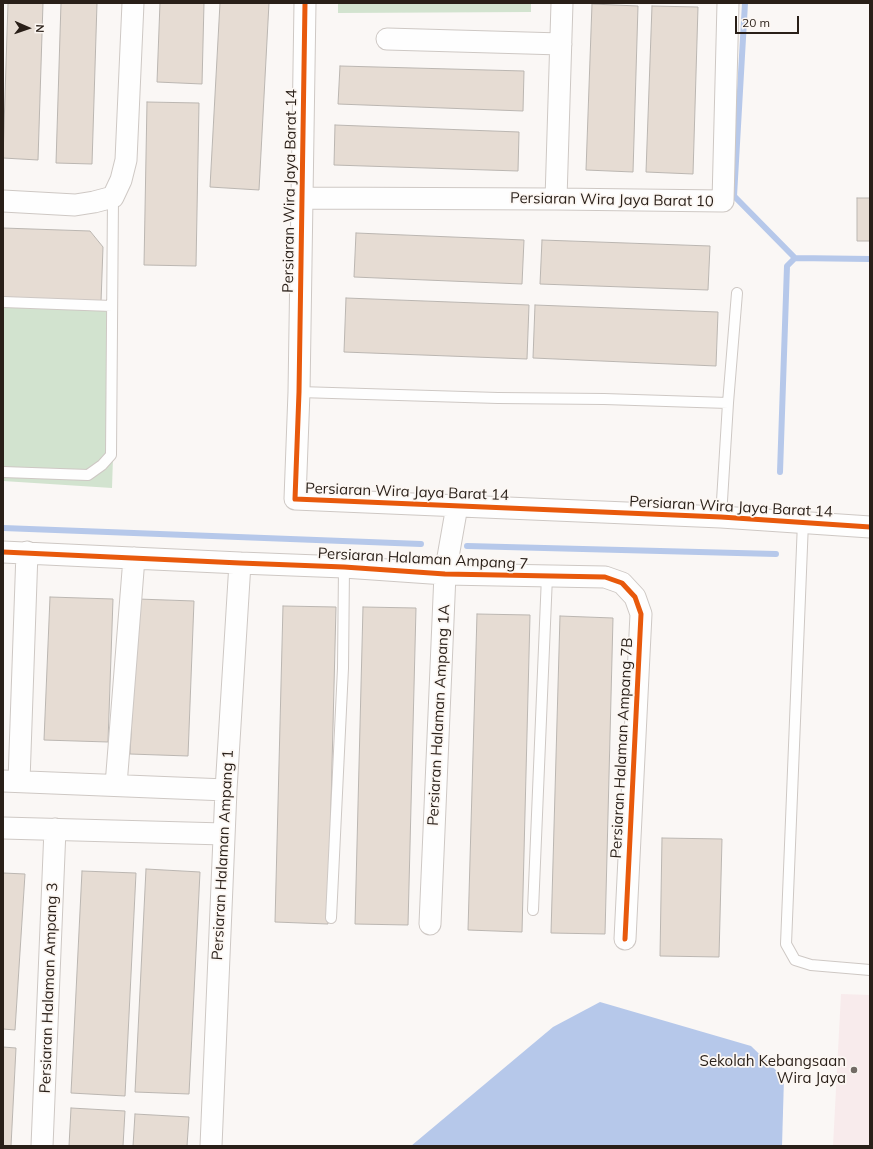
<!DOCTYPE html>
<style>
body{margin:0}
#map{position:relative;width:873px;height:1149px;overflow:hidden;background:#faf7f5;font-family:Mulish,sans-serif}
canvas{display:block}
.frame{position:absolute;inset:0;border:4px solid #291f18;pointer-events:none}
.north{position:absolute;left:8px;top:8px;width:40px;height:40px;-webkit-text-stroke:3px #fcf7f3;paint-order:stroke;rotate:92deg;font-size:11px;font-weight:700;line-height:16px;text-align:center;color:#291f18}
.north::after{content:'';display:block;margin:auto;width:14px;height:18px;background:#291f18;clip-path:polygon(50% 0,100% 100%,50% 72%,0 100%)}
.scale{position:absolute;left:735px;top:16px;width:64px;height:18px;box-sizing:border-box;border:2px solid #291f18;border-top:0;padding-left:5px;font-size:12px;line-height:14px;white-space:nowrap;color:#291f18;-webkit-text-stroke:3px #fcf7f3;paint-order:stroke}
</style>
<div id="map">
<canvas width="873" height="1149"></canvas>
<div class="frame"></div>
<div class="north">N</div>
<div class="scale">20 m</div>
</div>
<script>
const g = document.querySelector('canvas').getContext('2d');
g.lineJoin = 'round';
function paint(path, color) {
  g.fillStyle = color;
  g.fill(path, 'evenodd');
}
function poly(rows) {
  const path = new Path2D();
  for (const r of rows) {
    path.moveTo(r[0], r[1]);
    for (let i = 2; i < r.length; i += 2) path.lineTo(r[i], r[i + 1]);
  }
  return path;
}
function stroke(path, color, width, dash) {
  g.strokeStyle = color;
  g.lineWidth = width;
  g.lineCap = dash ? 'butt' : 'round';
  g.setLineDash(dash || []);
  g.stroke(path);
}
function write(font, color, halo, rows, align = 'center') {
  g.font = font + ' Mulish,sans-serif';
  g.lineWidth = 3.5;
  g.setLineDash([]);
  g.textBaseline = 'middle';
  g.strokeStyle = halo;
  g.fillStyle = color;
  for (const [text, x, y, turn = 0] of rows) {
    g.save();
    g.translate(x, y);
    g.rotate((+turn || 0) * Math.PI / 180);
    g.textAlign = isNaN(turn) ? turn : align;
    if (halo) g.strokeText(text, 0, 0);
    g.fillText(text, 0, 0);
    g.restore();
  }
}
const education = poly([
 [841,994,870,995,870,1146,833,1146]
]);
const green = poly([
 [338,3,531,3,531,12,338,13],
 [3,298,118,304,112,488,3,481]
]);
const water = poly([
 [600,1002,751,1046,784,1078,782,1146,411,1146,553,1027]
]);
const stream = poly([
 [745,3,734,196,795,258,870,259],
 [780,472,787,266,795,258],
 [3,528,421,544],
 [467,546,776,554]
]);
const building = poly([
 [8,3,43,3,38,160,3,158,8,3],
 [61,3,97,3,92,164,56,163,61,3],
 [160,3,204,3,202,84,157,82,160,3],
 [220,3,269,3,259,190,210,187,220,3],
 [592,4,638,6,633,172,586,170,592,4],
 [652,6,698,7,693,174,646,172,652,6],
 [340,66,524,71,523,111,338,104,340,66],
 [147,102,199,103,196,266,144,265,147,102],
 [335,125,519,132,518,171,334,165,335,125],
 [857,198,870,198,870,241,857,241,857,198],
 [3,228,90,231,103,247,101,302,3,297,3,228],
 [356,233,524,240,522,284,354,277,356,233],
 [542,240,710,246,708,290,540,284,542,240],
 [346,298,529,305,527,359,344,352,346,298],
 [535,305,718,312,716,366,533,358,535,305],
 [50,597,113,599,108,742,44,740,50,597],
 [138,599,194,601,188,756,130,754,138,599],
 [283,606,336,607,328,924,275,922,283,606],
 [363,607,416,608,408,925,355,924,363,607],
 [477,614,530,615,522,932,468,930,477,614],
 [560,616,613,618,605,934,551,933,560,616],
 [662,838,722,839,719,957,660,956,662,838],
 [146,869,200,872,189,1094,135,1092,146,869],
 [82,871,136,873,125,1096,71,1093,82,871],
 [3,873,25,874,15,1030,3,1029,3,873],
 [3,1047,16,1048,11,1146,3,1146,3,1047],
 [71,1108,125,1111,123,1146,69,1146,71,1108],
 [135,1114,189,1117,187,1146,133,1146,135,1114]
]);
const lane = poly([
 [3,302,112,306],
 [299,392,498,398,604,399,728,403],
 [3,472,88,475,102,465,111,455,113,197],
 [721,517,728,403,737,293],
 [803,522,786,944,795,960,811,965,870,970],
 [533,910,547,576],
 [331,918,343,668,344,567]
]);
const street = poly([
 [305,3,299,392,295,499,721,517,870,527],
 [387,39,561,44],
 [303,198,556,199,723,201,728,3],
 [556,199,562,3],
 [3,201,75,205,94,202,113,197,121,180,126,160,133,3],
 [3,552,240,563,344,567,445,574,605,577,622,583,635,597,641,614,625,939],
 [3,781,226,790],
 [19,781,27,552],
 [116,785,134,558],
 [3,828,224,834],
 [430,924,445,574,457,506],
 [42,1146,55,829],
 [211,1146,226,790,240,563]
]);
const cycleway = poly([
 [305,3,299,392,295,499,721,517,870,527],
 [3,552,240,563,344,567,445,574,605,577,622,583,635,597,641,614,625,939]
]);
const markers = [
 [854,1070,4,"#726b65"]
];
const streetNames = [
 ["Persiaran Wira Jaya Barat 14",290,191,-89],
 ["Persiaran Wira Jaya Barat 10",612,200,1],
 ["Persiaran Wira Jaya Barat 14",407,492,2],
 ["Persiaran Wira Jaya Barat 14",731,507,3],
 ["Persiaran Halaman Ampang 7",423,559,3],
 ["Persiaran Halaman Ampang 1A",439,715,-87],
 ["Persiaran Halaman Ampang 7B",622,748,-87],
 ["Persiaran Halaman Ampang 1",223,855,-87],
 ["Persiaran Halaman Ampang 3",49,988,-88]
];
const poiNames = [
 ["Sekolah Kebangsaan",846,1061],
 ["Wira Jaya",846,1078]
];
paint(education, '#f8ebec');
paint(green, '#d2e3cf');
paint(water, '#b6c8ea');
stroke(stream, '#b6c8ea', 6);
paint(building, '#e6dcd3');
stroke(building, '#bbb6b1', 1);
stroke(lane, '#cec8c4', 12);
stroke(street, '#cec8c4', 23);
stroke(lane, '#fefefe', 10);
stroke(street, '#fefefe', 21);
stroke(cycleway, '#e8590c', 5);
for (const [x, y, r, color] of markers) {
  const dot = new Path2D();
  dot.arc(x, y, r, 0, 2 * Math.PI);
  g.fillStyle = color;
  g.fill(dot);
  stroke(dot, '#fcf7f3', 1.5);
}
write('15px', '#291f18', '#fcf7f3', streetNames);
write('15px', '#291f18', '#fcf7f3', poiNames, 'right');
</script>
